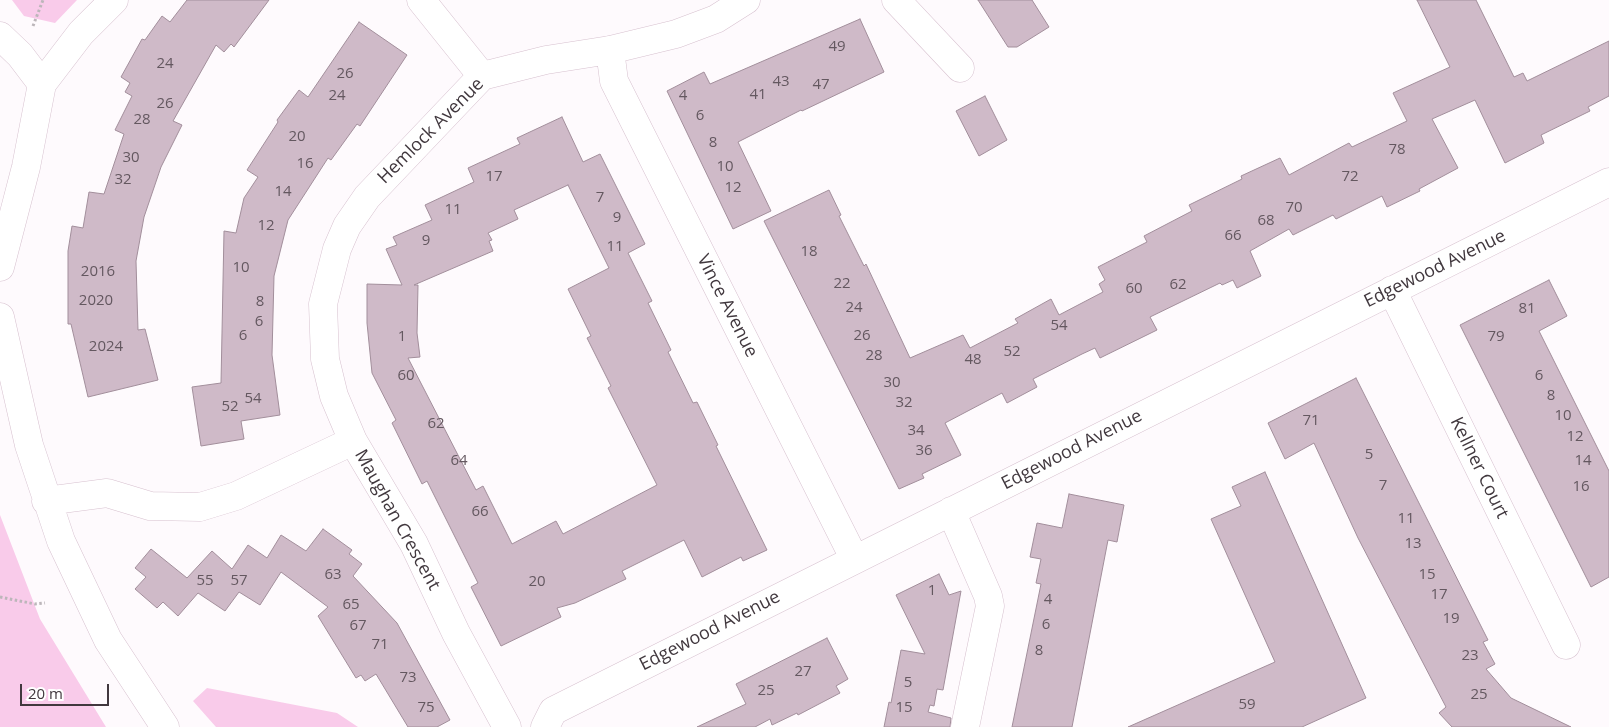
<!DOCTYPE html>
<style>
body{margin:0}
#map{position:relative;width:1609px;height:727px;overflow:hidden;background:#fefafd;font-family:"Open Sans",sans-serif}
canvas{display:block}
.scale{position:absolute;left:20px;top:684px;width:89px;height:22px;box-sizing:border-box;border:2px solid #41383e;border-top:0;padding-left:6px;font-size:15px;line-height:18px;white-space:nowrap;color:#41383e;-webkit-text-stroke:4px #fff;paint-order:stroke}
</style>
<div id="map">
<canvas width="1609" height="727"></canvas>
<div class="scale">20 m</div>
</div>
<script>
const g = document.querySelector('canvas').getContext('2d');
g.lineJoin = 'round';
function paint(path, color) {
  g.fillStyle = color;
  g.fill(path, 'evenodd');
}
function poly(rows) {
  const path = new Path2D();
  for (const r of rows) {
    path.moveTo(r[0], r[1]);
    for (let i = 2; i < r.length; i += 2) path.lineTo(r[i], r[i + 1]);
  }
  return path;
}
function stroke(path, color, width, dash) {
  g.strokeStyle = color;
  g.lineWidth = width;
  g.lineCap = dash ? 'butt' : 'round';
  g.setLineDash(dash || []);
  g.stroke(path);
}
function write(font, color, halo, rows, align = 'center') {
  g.font = font + ' "Open Sans",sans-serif';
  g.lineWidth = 4;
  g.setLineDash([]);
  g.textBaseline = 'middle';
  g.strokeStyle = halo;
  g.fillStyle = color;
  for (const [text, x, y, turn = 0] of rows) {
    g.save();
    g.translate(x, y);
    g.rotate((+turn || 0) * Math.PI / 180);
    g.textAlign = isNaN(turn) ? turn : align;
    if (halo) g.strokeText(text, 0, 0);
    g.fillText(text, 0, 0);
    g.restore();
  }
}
const green = poly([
 [12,0,77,0,55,23,24,16],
 [0,515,40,619,106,727,0,727],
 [207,688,337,713,358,727,216,727,193,701]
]);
const building = poly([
 [187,0,269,0,234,47,231,44,224,52,216,45,173,121,182,125,161,167,144,217,136,261,138,330,145,329,158,380,88,397,71,324,68,324,68,251,72,226,83,228,89,192,104,194,124,134,115,130,132,96,125,92,130,83,121,77,142,39,145,40,162,16,170,22,187,0],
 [978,0,1032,0,1049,27,1017,47,1008,47,978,0],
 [1417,0,1476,0,1514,77,1523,73,1527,81,1609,41,1609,96,1588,107,1590,111,1541,135,1544,143,1505,163,1475,100,1432,119,1458,168,1419,189,1420,191,1387,207,1382,196,1336,219,1333,215,1293,235,1289,229,1250,251,1261,276,1237,288,1233,280,1222,285,1220,283,1150,317,1157,330,1100,358,1095,348,1082,354,1033,379,1037,387,1007,403,1002,393,945,423,961,455,922,474,924,478,899,489,764,221,829,190,841,215,839,216,864,266,866,264,910,358,963,335,970,348,1018,323,1015,319,1051,299,1059,315,1103,292,1099,284,1105,280,1098,267,1147,242,1144,236,1192,211,1189,205,1242,179,1241,176,1280,158,1289,175,1349,143,1352,147,1407,121,1393,93,1450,67,1417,0],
 [860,19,884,72,802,111,801,110,738,142,771,211,733,229,667,91,704,72,710,84,860,19],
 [359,22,407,55,360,126,357,124,331,160,328,158,288,220,274,276,272,355,280,415,241,421,244,439,201,446,192,387,221,383,224,231,236,233,244,198,258,177,247,170,278,122,277,120,299,90,308,97,359,22],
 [985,96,1007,140,979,156,956,111,985,96],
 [562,117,583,162,600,154,645,244,628,253,652,301,648,303,671,350,668,352,693,403,697,402,718,445,716,446,767,550,743,561,741,557,702,577,684,540,622,571,626,579,575,603,557,608,561,617,501,646,471,587,478,583,427,481,422,484,392,423,396,420,372,373,367,323,367,284,402,285,386,249,397,245,393,237,432,220,425,205,474,182,468,168,520,144,517,138,562,117],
 [568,185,609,268,568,289,591,336,587,338,611,386,608,388,657,485,563,534,556,521,512,544,483,486,476,490,408,358,420,357,417,333,418,285,414,285,493,251,489,241,492,240,488,233,518,219,514,210,568,185],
 [1549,280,1567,316,1539,331,1609,471,1609,577,1591,587,1460,325,1549,280],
 [1356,378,1488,640,1483,642,1495,664,1486,669,1511,698,1571,727,1452,727,1439,713,1446,707,1358,538,1314,443,1285,459,1268,423,1356,378],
 [1265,472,1366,698,1302,727,1128,727,1275,662,1211,519,1241,506,1232,487,1265,472],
 [1069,494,1124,505,1117,542,1108,540,1072,727,1012,727,1041,584,1036,583,1041,559,1030,557,1037,523,1062,528,1069,494],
 [323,529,352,550,349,554,362,564,353,576,397,623,450,720,437,727,408,727,376,674,365,681,361,675,356,678,318,616,328,607,281,572,260,605,239,592,225,611,198,593,178,616,163,602,157,608,135,589,146,577,135,568,151,549,187,578,212,551,232,569,248,545,267,558,281,535,306,551,323,529],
 [939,574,949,595,961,591,943,690,937,689,934,706,930,705,928,712,951,718,950,727,884,727,889,702,891,703,901,650,925,654,896,595,939,574],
 [827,638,848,679,836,686,840,693,798,715,797,713,772,725,770,719,755,727,697,727,746,704,736,684,827,638]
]);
const path = poly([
 [33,26,43,0],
 [0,597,35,604,45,603]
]);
const minor = poly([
 [421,0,482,76],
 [896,0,960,68],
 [0,36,20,55,42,84],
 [610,50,614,81,854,558],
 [0,267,26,167,42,84,81,33,114,0],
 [1392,290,1566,645],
 [0,317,29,445,61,541,108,640,165,727],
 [353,441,334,396,325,359,323,304,337,249,347,226,367,197,482,76,546,60,610,50,676,34,716,19,746,0],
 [46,501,107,493,150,506,200,507,236,496,353,441,414,544,456,633,507,727],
 [951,511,988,596,990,606,965,727],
 [545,727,553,711,1609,182]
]);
const numberNames = [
 ["49",837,47],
 ["24",165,64],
 ["26",345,74],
 ["43",781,82],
 ["47",821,85],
 ["41",758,95],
 ["24",337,96],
 ["4",683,96],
 ["26",165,104],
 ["6",700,116],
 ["28",142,120],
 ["20",297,137],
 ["8",713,143],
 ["78",1397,150],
 ["30",131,158],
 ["16",305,164],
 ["10",725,167],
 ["17",494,177],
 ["72",1350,177],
 ["32",123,180],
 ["12",733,188],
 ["14",283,192],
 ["7",600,198],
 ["70",1294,208],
 ["11",453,210],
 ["9",617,218],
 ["68",1266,221],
 ["12",266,226],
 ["66",1233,236],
 ["9",426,241],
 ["11",615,247],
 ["18",809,252],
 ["10",241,268],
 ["2016",98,272],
 ["22",842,284],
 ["62",1178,285],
 ["60",1134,289],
 ["2020",96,301],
 ["8",260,302],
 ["24",854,308],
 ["81",1527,309],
 ["6",259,322],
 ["54",1059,326],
 ["6",243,336],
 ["26",862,336],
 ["1",402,337],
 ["79",1496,337],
 ["2024",106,347],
 ["52",1012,352],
 ["28",874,356],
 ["48",973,360],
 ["60",406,376],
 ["6",1539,376],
 ["30",892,383],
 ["8",1551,396],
 ["54",253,399],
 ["32",904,403],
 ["52",230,407],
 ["10",1563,416],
 ["71",1311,421],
 ["62",436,424],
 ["34",916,431],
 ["12",1575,437],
 ["36",924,451],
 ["5",1369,455],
 ["64",459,461],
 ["14",1583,461],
 ["7",1383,486],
 ["16",1581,487],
 ["66",480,512],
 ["11",1406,519],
 ["13",1413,544],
 ["63",333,575],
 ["15",1427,575],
 ["55",205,581],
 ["57",239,581],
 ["20",537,582],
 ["1",932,591],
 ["17",1439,595],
 ["4",1048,600],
 ["65",351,605],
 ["19",1451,619],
 ["6",1046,625],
 ["67",358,626],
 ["71",380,645],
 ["8",1039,651],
 ["23",1470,656],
 ["27",803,672],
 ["73",408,678],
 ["5",908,683],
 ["25",766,691],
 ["25",1479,695],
 ["59",1247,705],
 ["75",426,708],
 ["15",904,708]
];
const streetNames = [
 ["Hemlock Avenue",431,131,-45],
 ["Edgewood Avenue",1435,269,-26],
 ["Vince Avenue",727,306,63],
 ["Edgewood Avenue",1072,450,-27],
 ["Kellner Court",1479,468,64],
 ["Maughan Crescent",397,520,61],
 ["Edgewood Avenue",710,631,-27]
];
paint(green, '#f9cbea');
paint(building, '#cfbac8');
stroke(building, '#a28e9b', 1);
stroke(minor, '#d7c1cf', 29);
stroke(path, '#bcb6ba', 3, [2.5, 2.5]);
stroke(minor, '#fff', 28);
write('15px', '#645860', null, numberNames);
write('18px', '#41383e', '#fff', streetNames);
</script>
